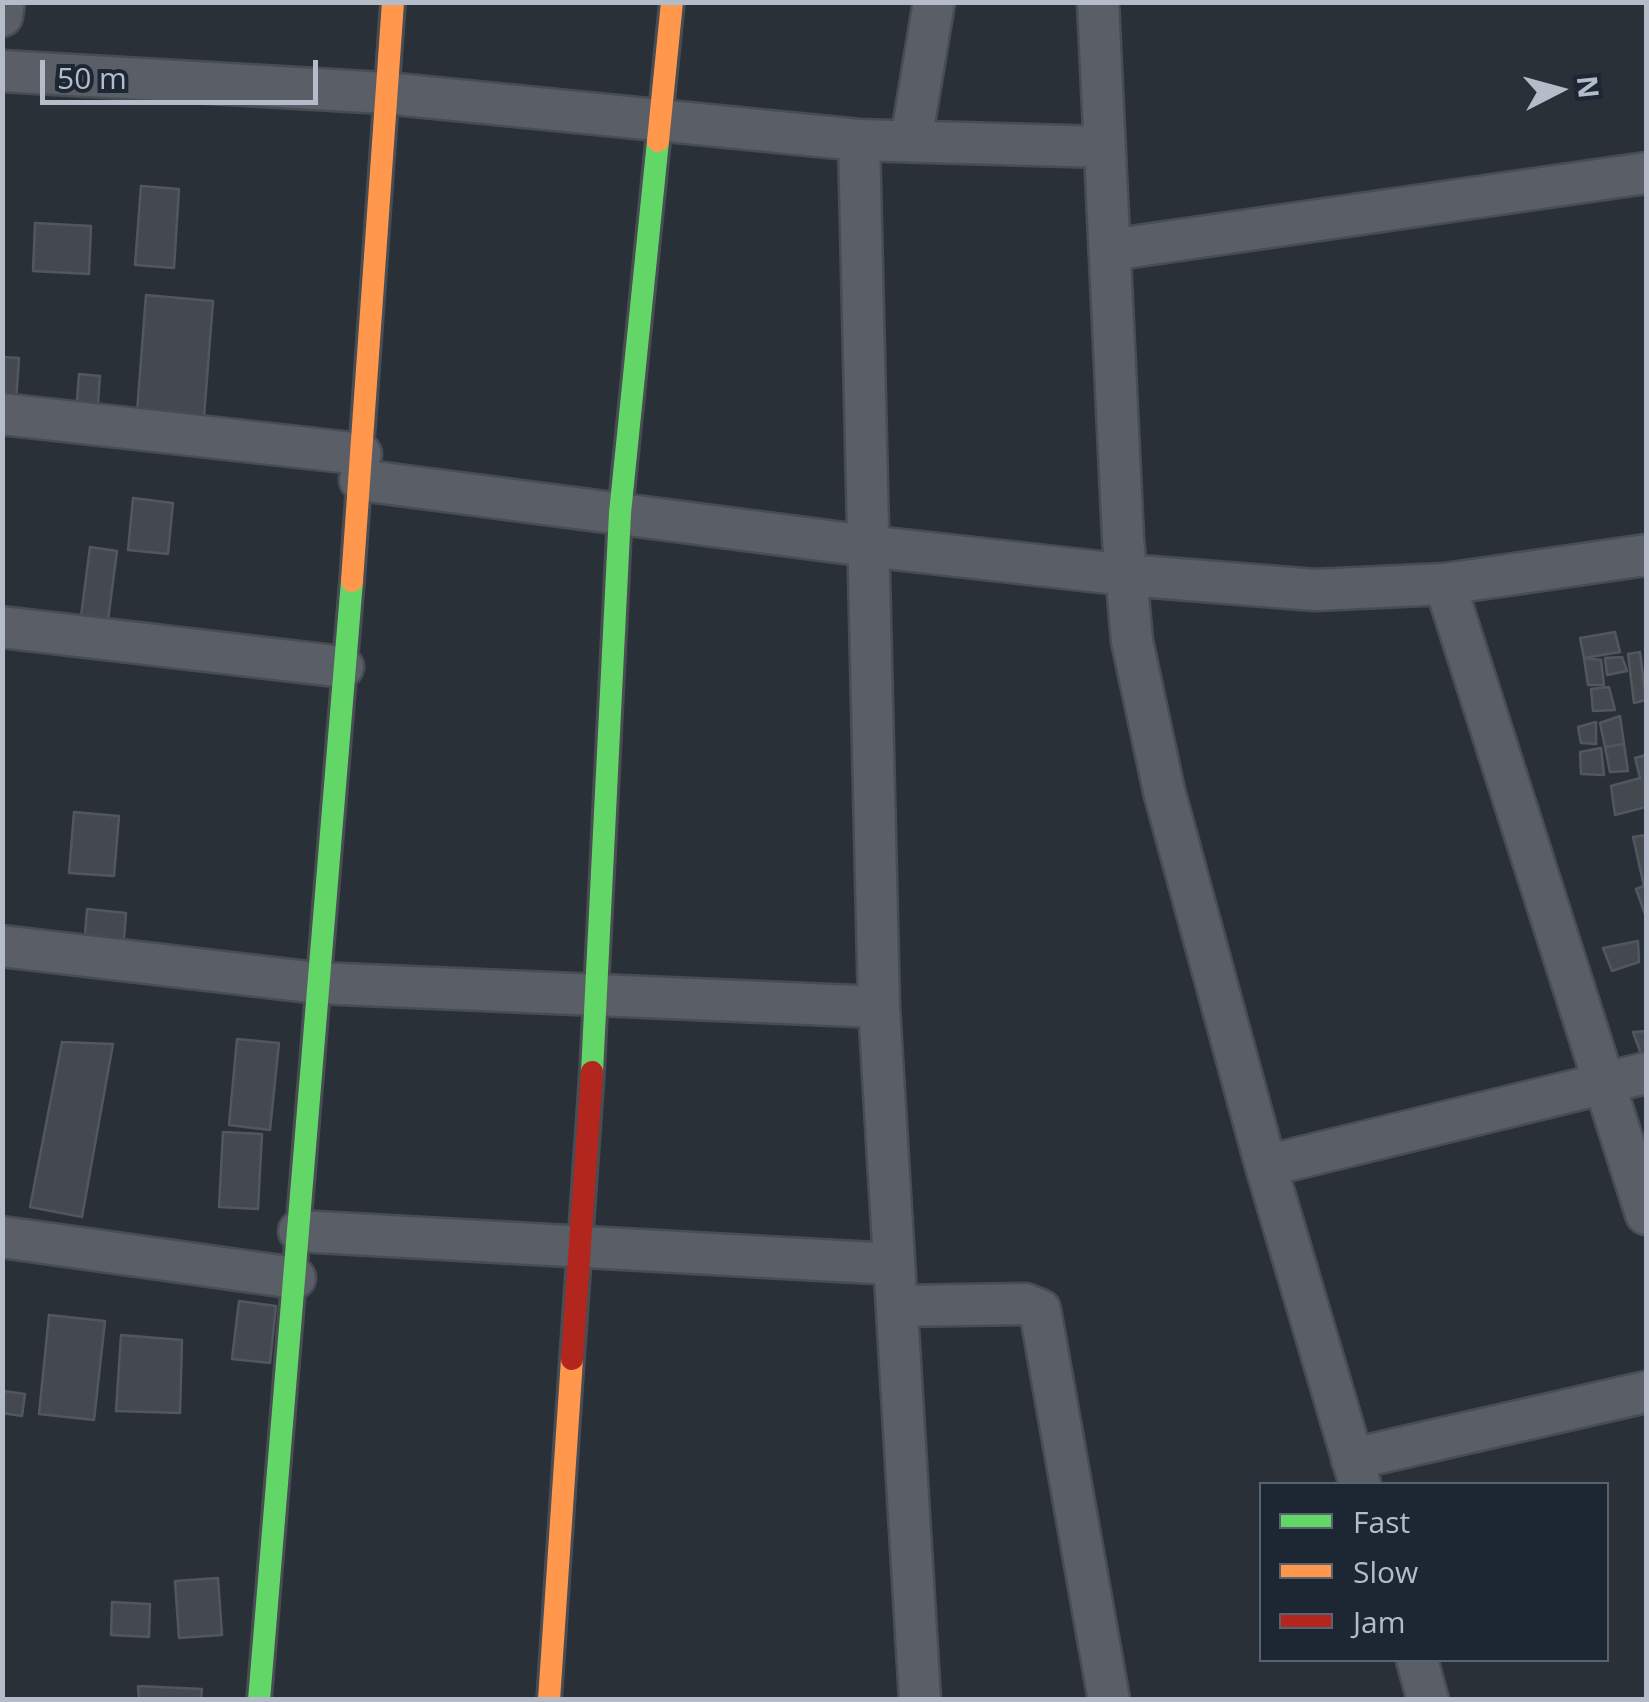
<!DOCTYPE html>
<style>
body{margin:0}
#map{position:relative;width:1649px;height:1702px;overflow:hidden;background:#2a3038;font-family:"Open Sans",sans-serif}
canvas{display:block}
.frame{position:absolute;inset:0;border:5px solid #b4bcc9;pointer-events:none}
.legend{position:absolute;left:1259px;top:1482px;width:350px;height:180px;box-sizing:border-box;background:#1d2633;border:2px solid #59626f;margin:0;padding:12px 18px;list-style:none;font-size:30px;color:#b4bcc9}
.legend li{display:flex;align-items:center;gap:20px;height:50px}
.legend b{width:50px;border:2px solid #59626f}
.north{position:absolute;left:1509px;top:40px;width:100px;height:100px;-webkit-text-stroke:8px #1d2633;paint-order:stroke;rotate:84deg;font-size:28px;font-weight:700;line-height:40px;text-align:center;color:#b4bcc9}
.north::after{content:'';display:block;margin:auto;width:35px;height:45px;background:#b4bcc9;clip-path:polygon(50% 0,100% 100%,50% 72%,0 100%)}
.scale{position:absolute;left:40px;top:60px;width:278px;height:45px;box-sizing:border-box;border:5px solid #b4bcc9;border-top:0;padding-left:12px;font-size:30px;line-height:35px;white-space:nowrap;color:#b4bcc9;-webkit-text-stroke:8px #1d2633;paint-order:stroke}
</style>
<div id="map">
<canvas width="1649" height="1702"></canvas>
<div class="frame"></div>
<ul class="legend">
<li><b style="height:12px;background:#63d668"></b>Fast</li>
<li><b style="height:12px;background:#ff974d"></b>Slow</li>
<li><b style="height:12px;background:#b3261e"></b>Jam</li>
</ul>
<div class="north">N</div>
<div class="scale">50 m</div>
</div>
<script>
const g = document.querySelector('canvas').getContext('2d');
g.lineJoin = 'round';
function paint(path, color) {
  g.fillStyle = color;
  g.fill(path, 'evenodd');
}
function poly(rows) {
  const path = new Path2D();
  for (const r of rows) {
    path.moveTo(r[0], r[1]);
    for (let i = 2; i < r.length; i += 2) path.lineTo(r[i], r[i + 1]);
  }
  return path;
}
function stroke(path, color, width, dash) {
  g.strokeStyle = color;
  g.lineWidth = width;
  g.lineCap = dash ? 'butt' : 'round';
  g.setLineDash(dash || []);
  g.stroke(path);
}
const building = poly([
 [141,186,179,189,174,268,135,265,141,186],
 [35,223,91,226,89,274,33,271,35,223],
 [146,295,213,301,204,417,137,412,146,295],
 [2,357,19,358,16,402,2,401,2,357],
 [79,374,100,376,97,416,76,414,79,374],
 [133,498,173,503,168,554,128,550,133,498],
 [90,547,117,551,107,628,80,624,90,547],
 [1615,632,1620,652,1584,658,1580,638,1615,632],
 [1640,652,1646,700,1634,703,1628,654,1640,652],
 [1622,657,1627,671,1607,675,1605,658,1622,657],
 [1584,658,1601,660,1604,685,1588,685,1584,658],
 [1609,687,1615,710,1593,711,1591,689,1609,687],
 [1620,716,1624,744,1605,747,1600,723,1620,716],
 [1596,722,1596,744,1581,743,1578,727,1596,722],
 [1624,744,1628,771,1610,772,1605,747,1624,744],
 [1601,748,1604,775,1581,774,1580,752,1601,748],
 [1646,755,1646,807,1615,815,1611,786,1640,778,1635,758,1646,755],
 [74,812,119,816,114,876,69,873,74,812],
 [1646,835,1646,917,1636,889,1644,886,1633,837,1646,835],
 [87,909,126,913,123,952,84,948,87,909],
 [1638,941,1639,962,1612,971,1603,948,1638,941],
 [1646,1031,1646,1053,1641,1054,1633,1032,1646,1031],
 [237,1039,279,1043,270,1130,229,1125,237,1039],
 [62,1042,113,1044,82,1217,30,1207,62,1042],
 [223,1132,262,1134,258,1209,219,1207,223,1132],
 [239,1301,276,1306,270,1363,232,1359,239,1301],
 [49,1315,105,1321,94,1420,39,1414,49,1315],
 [121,1335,182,1340,180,1413,116,1411,121,1335],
 [4,1391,25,1394,22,1416,2,1413,4,1391],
 [218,1578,222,1635,179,1638,175,1581,218,1578],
 [112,1602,150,1604,149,1637,111,1635,112,1602],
 [138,1686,202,1689,201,1700,139,1700,138,1686]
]);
const street = poly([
 [1098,2,1123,538,1132,641,1164,791,1266,1166,1360,1484],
 [2,16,4,2],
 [2,71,385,93,859,140,1103,147],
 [859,140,879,1007,920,1700],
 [911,141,934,2],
 [1110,250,1646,173],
 [2,414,361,454],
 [360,480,867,546,1127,575,1315,590,1445,584,1646,555],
 [1445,584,1646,1214],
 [2,627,343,667],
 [2,946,317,983,879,1007],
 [1266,1166,1646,1073],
 [299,1231,892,1264],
 [2,1237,295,1278],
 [897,1306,1025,1304,1040,1310,1109,1700],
 [1352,1459,1646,1392],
 [1417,1660,1428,1700]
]);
const fast = poly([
 [592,1072,620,513,658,141],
 [259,1700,352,581]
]);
const slow = poly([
 [658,141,672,2],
 [352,581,393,2],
 [549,1700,572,1359]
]);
const jam = poly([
 [572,1359,592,1072]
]);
paint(building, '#444950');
stroke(building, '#52575f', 2.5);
stroke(street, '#484c53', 45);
stroke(fast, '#484c53', 28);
stroke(slow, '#484c53', 28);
stroke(jam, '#484c53', 28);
stroke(street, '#5a5e66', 40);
stroke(fast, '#63d668', 22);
stroke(slow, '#ff974d', 22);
stroke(jam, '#b3261e', 22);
</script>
